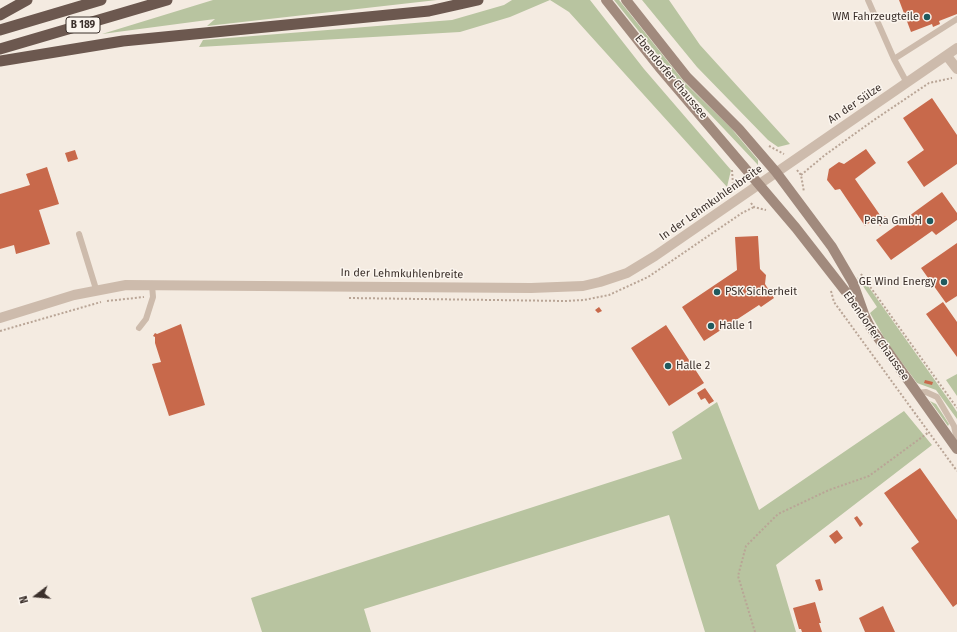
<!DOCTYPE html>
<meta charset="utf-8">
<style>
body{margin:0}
#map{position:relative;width:957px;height:632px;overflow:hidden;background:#f4ebe1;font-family:"Fira Sans",sans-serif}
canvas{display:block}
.north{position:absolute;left:16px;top:576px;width:40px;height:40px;-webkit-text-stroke:3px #fbf5ee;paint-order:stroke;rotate:254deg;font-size:11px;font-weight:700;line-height:16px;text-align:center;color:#3b302b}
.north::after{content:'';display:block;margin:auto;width:14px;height:18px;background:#3b302b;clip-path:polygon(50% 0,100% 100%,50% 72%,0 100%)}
</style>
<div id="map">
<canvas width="957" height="632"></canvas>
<div class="north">N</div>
</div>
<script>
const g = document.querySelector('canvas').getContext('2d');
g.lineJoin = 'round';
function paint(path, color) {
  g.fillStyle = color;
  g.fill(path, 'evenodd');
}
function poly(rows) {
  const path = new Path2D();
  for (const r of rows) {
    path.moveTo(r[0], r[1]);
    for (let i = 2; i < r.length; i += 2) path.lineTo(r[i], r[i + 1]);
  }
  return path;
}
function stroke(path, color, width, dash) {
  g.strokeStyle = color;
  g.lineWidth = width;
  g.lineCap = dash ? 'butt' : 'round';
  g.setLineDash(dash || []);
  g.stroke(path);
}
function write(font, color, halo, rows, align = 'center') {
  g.font = font + ' "Fira Sans",sans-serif';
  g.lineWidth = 3;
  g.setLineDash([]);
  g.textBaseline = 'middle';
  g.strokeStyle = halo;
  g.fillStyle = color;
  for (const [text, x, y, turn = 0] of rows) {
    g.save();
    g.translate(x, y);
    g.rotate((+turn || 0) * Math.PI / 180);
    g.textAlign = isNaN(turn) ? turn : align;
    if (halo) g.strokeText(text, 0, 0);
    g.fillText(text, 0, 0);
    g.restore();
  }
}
const green = poly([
 [213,0,437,0,207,26,215,19,102,34],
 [512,0,590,0,644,69,731,170,727,187,569,12,550,0,510,17,460,32,199,47,203,40,452,20,504,5],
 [614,0,619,0,685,83,731,128,758,160,758,165,676,78],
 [642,0,669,0,700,45,790,144,778,147,768,140,697,67],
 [857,277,868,286,951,403,957,412,957,419,936,390,917,383,886,341,870,313,877,307],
 [957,374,957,396,946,380],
 [930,401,936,404,949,424,948,426],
 [717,402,759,510,904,411,932,445,776,565,796,632,705,632,669,515,364,609,371,632,262,632,251,598,682,459,672,432]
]);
const building = poly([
 [899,0,957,0,957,14,939,21,940,24,933,27,932,24,911,32],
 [932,98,957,135,957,164,924,187,907,162,924,150,903,118],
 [866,149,876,163,855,179,880,215,865,226,840,189,835,190,827,180,829,169,839,162,844,164],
 [75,150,78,159,68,162,65,153],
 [47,167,59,204,39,210,50,244,16,254,14,245,0,249,0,194,30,185,26,174],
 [942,192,957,213,957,220,936,235,932,231,891,260,876,240],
 [885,216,888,220,880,226,877,222],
 [758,236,760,269,766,275,765,284,774,298,761,307,759,305,704,341,682,307,737,270,735,237],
 [957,243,957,296,946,303,921,268],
 [943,302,957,322,957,357,926,314],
 [599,307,602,311,598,313,595,310],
 [181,324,205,405,169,416,152,364,161,362,155,343,155,337,153,336,155,333,157,334],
 [666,325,704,383,669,406,631,348],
 [925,380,933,382,932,385,924,383],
 [705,388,714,401,709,404,705,398,701,400,697,393],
 [920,468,957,520,957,604,953,607,911,548,919,542,884,493],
 [857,516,863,524,860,527,854,518],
 [837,530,843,538,835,544,829,536],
 [820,579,823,590,819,591,815,580],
 [815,602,821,623,819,623,822,632,802,632,801,629,799,629,793,608],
 [883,606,895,632,865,632,859,618]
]);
const path = poly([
 [769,146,784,154],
 [732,170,733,184,737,188],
 [797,170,801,175,804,192],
 [801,175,825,155,874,120,929,83,952,78],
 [751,203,754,207,766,210],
 [861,274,957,408],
 [831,291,834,302,957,471],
 [349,298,565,301,584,300,609,295,648,277,742,213,754,207],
 [107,301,144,297],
 [0,331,101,302],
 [755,632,738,576,746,546,778,514,829,490,869,476,929,432]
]);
const service = poly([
 [868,0,894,59,907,83],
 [894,59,957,19],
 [79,234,96,289],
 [139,328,146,319,153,297,152,285],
 [917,393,926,392,937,397,954,426,956,435,953,444]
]);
const minor = poly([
 [947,56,957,69],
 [0,318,74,295,126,285,531,288,583,286,600,282,627,273,655,256,957,48]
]);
const secondary = poly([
 [606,0,659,67,796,228,860,310],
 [626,0,687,77,739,129,776,172,832,247,853,283,864,314,869,325,957,449]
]);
const trunk = poly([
 [0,15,27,0],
 [0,30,101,0],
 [0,49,167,0],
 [0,61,123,41,429,11,478,0]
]);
const markers = [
 [927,17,4,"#1f5a5e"],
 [930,221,4,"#1f5a5e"],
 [944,282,4,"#1f5a5e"],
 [717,292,4,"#1f5a5e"],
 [711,326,4,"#1f5a5e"],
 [668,366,4,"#1f5a5e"]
];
const shields = [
 [83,25,34]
];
const shieldNames = [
 ["B 189",83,25]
];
const poiNames = [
 ["WM Fahrzeugteile",919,17],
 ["PeRa GmbH",922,221],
 ["GE Wind Energy",936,282],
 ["PSK Sicherheit",725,292,"left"],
 ["Halle 1",719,326,"left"],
 ["Halle 2",676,366,"left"]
];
const streetNames = [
 ["Ebendorfer Chaussee",671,77,50],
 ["An der Sülze",855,104,-34],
 ["In der Lehmkuhlenbreite",711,203,-35],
 ["In der Lehmkuhlenbreite",402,274,1],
 ["Ebendorfer Chaussee",876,336,55]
];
paint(green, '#b8c4a0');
paint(building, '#c8694b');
stroke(path, '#b9a596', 2, [2, 2]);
stroke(service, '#cdbbac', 6);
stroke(minor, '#cdbbac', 10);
stroke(secondary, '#a18a7d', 10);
stroke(trunk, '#6c584f', 11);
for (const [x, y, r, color] of markers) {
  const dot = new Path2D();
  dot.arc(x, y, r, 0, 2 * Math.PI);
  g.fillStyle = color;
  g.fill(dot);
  stroke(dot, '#fbf5ee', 1.5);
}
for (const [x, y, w] of shields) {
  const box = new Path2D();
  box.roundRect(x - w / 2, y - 8, w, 16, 3);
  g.fillStyle = '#fbf5ee';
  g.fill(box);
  stroke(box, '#3b302b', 1);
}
write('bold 10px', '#3b302b', null, shieldNames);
write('11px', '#3b302b', '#fbf5ee', poiNames, 'right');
write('11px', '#3b302b', '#fbf5ee', streetNames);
</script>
